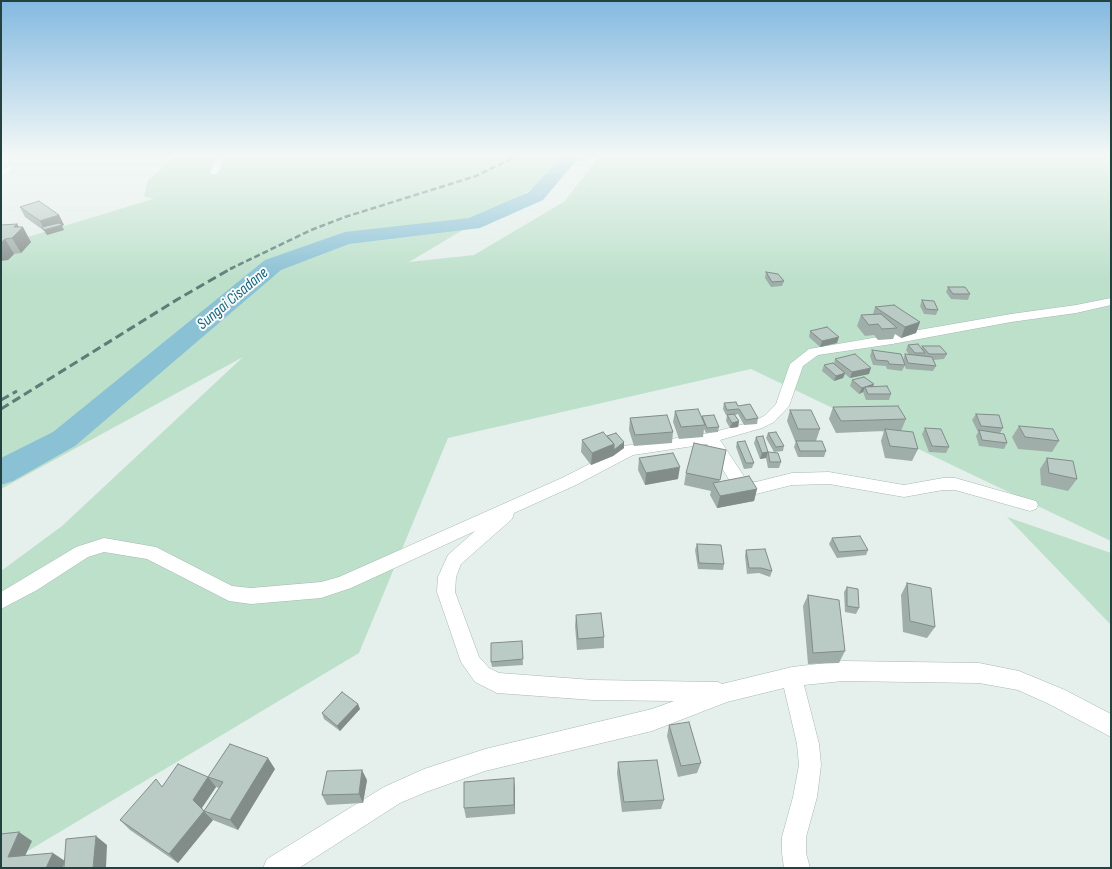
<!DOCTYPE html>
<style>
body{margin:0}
#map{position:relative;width:1112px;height:869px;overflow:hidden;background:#e5efec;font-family:"Sofia Sans Condensed",sans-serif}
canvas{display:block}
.frame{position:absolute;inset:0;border:2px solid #23423d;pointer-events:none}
</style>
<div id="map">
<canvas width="1112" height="869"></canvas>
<div class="frame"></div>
</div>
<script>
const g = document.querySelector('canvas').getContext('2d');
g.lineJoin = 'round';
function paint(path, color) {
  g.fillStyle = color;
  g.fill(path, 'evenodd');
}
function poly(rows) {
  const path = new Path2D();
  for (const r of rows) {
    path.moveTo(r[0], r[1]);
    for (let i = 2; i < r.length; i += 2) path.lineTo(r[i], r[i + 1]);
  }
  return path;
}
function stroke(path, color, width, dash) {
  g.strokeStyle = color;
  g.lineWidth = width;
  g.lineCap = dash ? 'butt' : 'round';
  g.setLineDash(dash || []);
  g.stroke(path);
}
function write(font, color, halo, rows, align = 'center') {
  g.font = font + ' "Sofia Sans Condensed",sans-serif';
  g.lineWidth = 4;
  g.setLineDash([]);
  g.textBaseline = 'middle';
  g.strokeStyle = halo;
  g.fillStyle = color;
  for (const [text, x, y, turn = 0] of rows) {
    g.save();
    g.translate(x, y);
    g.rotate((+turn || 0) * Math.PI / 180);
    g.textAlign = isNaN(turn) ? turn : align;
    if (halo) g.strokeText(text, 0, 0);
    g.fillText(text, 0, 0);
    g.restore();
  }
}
const green = poly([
 [176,156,587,156,409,262,474,255,565,201,599,156,1111,156,1111,541,751,369,448,438,359,653,1,867,1,571,62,526,243,357,1,489,1,245,153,199,144,196,148,180],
 [1007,517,1111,553,1111,625]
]);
const river = poly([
 [562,156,580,156,543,200,480,228,349,244,281,270,75,446,13,481,1,485,1,458,53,432,265,260,345,232,469,218,529,192,562,156]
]);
const minor = poly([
 [218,156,226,156,217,174,211,174,210,172,218,156],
 [10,165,13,166,13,170,1,177,1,170,10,165],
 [1111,298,1111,305,1076,313,1011,322,892,344,818,355,803,366,789,406,774,422,762,428,720,440,745,478,750,481,756,482,792,473,829,472,904,485,943,478,955,478,1036,501,1038,505,1036,509,1030,511,955,490,943,490,904,497,829,484,792,485,756,494,746,493,733,486,707,444,633,455,576,485,514,513,512,519,461,564,456,577,455,592,479,657,489,668,499,673,593,680,718,682,722,684,792,667,843,661,979,663,1019,671,1065,690,1111,714,1111,737,1049,704,1018,690,979,683,843,681,804,685,819,744,821,765,817,797,806,837,806,853,810,868,784,868,782,853,782,837,793,797,799,765,797,744,784,688,727,702,652,731,485,771,426,792,400,803,299,868,263,868,267,859,384,787,424,769,485,749,652,709,674,701,593,700,497,693,475,682,461,662,437,592,438,577,448,555,475,531,351,588,321,598,251,604,229,601,147,559,104,552,88,557,37,590,1,609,1,592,76,547,104,538,156,547,232,586,251,588,321,582,339,577,564,477,624,446,710,433,752,422,764,416,776,404,790,364,809,349,1011,314,1076,305,1111,298]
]);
const railFar1 = poly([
 [230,269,311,230,345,217,476,176,517,156]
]);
const rail = poly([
 [1,400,17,391],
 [1,409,178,299,232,268]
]);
const wall = poly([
 [20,207,59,215,64,225,62,226,64,230,47,235,43,230,25,217],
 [17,224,31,242,21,253,14,254,8,260,1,225],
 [766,272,784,281,782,286,771,287,765,278],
 [948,287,970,294,968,300,951,299,946,292],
 [922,300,938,310,936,315,924,314,920,306],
 [875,307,920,322,916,333,901,338,895,334,893,339,878,340,874,335,865,336,857,326,861,315,873,314],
 [810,331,837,343,820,347,809,337],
 [908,345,922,348,922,346,947,354,944,359,933,360,936,366,933,371,906,369,903,361,905,365,902,371,887,369,886,366,873,365,870,356,872,350,903,360,905,354,909,355,906,350],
 [835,359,869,374,850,378,845,374,843,378,834,381,822,371,824,365,834,364],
 [852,380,873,386,891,394,889,400,866,400,863,392,859,394,850,386],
 [724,403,738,406,758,418,757,424,744,425,738,414,735,415,739,421,738,427,730,428,726,421,727,415,726,415,723,409],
 [833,407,906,419,901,431,918,449,912,461,885,458,881,441,884,431,836,433,829,419],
 [790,410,820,429,816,441,795,441,787,421],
 [675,411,702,418,702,416,719,427,718,432,706,433,704,429,703,437,679,439,673,422],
 [976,414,1003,428,1000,433,1007,443,1004,449,979,446,976,436,978,432,972,420],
 [630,418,673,432,672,443,634,446,629,430],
 [1019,426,1059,441,1052,452,1018,449,1012,437],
 [925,428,949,447,946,453,929,452,922,434],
 [768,433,784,446,783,451,774,452,766,438],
 [607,436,624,442,624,448,613,456,591,465,581,452,582,440],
 [756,437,768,452,781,462,779,468,768,468,766,458,760,459,754,443],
 [796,441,826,451,824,457,798,457,794,447],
 [737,442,754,463,752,468,744,469,736,447],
 [726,450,719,482,757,489,754,501,717,508,710,495,711,491,684,485,686,473],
 [639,458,678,479,645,485,638,470],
 [1047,458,1077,479,1068,491,1041,485,1040,469],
 [832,538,868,550,866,555,837,558,829,544],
 [697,544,724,564,723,570,698,569,695,550],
 [746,550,772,571,770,577,759,573,747,574,745,556],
 [907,583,935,627,927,638,903,632,901,595],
 [847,587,859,608,856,614,845,612,844,592],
 [808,595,845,651,839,663,808,664,803,606],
 [576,615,604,637,604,648,577,650,575,626],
 [522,641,523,665,492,667,491,662],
 [358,704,360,709,340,731,324,719,322,713],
 [669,725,701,763,697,773,678,777,667,736],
 [618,762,664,800,661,809,622,812,617,773],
 [275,769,238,830,213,820,204,811,219,788,216,787,202,808,213,820,178,863,130,830,120,820,163,786,208,777],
 [367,780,363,803,327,805,322,795],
 [515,788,515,814,466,818,464,808]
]);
const shadedWall = poly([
 [59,215,64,225,62,226,64,230,47,235,40,221],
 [17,224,20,230,23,227,31,242,21,253,12,238,14,227],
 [5,239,14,254,8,260,1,261,1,243],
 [920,322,916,333,901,338,905,327],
 [839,337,837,343,820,347,822,341],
 [871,368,869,374,850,378,852,372],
 [845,373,843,378,834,381,836,376],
 [874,384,871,390,865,387,863,392,859,394,862,388],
 [739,421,738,427,730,428,732,423],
 [624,442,624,448,613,456,591,465,592,453,614,444],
 [768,452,766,458,760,459,762,453],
 [680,467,678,479,645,485,646,473],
 [757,489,754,501,717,508,720,496],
 [358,704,360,709,340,731,337,726],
 [268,758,275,769,238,830,230,820],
 [362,770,367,780,363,803,359,794],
 [208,777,216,787,201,809,193,800],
 [514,778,515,788,515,814,514,805],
 [204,811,213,820,178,863,169,854],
 [19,832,32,841,21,865,8,857],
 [96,836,107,845,106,868,93,868],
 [53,853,65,861,63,868,46,868]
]);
const building = poly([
 [39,201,59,215,40,221,20,207,39,201],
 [59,223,62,225,44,230,42,227,59,223],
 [17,224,14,227,23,227,12,238,5,239,1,243,1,225,17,224],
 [766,272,778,274,784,281,772,282,766,272],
 [948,287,965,287,970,294,953,294,948,287],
 [922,300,934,301,938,310,926,309,922,300],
 [894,305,920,322,905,327,875,307,894,305],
 [881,314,897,328,882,329,878,324,869,325,861,315,881,314],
 [827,327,839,337,822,341,810,331,827,327],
 [918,344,925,353,915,353,908,345,918,344],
 [922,346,940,346,947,354,929,354,922,346],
 [872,350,901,354,905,365,889,364,888,361,876,360,872,350],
 [855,354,871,368,852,372,835,359,855,354],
 [905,354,932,357,936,366,908,363,905,354],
 [833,363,845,373,836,376,824,365,833,363],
 [864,377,874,384,862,388,852,380,864,377],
 [887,386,891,394,868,394,865,387,887,386],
 [736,402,738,406,750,404,758,418,746,420,739,409,727,410,724,403,736,402],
 [898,406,906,419,841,421,833,407,898,406],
 [698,409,705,425,681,427,675,411,698,409],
 [790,410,811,410,820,429,798,429,790,410],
 [734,414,739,421,732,423,727,415,734,414],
 [976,414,999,415,1003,428,981,426,976,414],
 [667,415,673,432,635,435,630,418,667,415],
 [714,415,719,427,707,428,702,416,714,415],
 [1019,426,1053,429,1059,441,1025,437,1019,426],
 [925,428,941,429,949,447,932,446,925,428],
 [885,429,913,432,918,449,890,446,885,429],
 [979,430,1004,434,1007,443,982,440,979,430],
 [603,432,614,444,592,453,582,440,603,432],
 [776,432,784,446,776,447,768,433,776,432],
 [616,433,624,442,614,450,614,444,607,436,616,433],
 [763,436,768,452,762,453,756,437,763,436],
 [745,441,754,463,746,463,737,442,745,441],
 [796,441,822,441,826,451,800,451,796,441],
 [694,443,726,450,720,480,686,473,694,443],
 [768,452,778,453,781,462,770,462,768,452],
 [673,453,680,467,646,473,639,458,673,453],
 [1047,458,1073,461,1077,479,1049,473,1047,458],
 [749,476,757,489,720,496,713,483,749,476],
 [860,536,868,550,839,552,832,538,860,536],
 [697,544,721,545,724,564,699,563,697,544],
 [765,549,772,571,761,568,749,568,746,550,765,549],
 [907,583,931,588,935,627,910,621,907,583],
 [847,587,858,589,859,608,847,606,847,587],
 [808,595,839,600,845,651,813,653,808,595],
 [601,613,604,637,578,639,576,615,601,613],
 [522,641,523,659,491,662,491,643,522,641],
 [342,692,358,704,337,726,322,713,342,692],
 [689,722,701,763,681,766,669,725,689,722],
 [230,744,268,758,230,820,204,811,223,782,208,777,230,744],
 [657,760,664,800,624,802,618,762,657,760],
 [178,764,208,777,193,800,204,811,169,854,120,820,156,779,162,787,178,764],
 [362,770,359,794,322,795,327,771,362,770],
 [514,778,514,805,464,808,464,782,514,778],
 [19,832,8,857,53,853,46,868,1,868,1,834,19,832],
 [96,836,93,868,64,868,66,839,96,836]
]);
const farWaternames = [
 ["Sungai Cisadane",233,299,-40]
];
paint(green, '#bde0cb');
paint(river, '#8bc1d5');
stroke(minor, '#a7b8b4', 1);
paint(minor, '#fff');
stroke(railFar1, '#5e7d78', 2.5, [6, 3]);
stroke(rail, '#5e7d78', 3, [9, 4.5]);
paint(wall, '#a0aea9');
paint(shadedWall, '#828d8a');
paint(building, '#bacac5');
stroke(building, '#828d8a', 1);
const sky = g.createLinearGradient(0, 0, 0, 278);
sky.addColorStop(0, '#83b9e0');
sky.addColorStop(0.56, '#f3f8f6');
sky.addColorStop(1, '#f3f8f600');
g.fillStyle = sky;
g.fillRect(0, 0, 1112, 278);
write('italic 16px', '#196481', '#f6fbf9', farWaternames);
</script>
